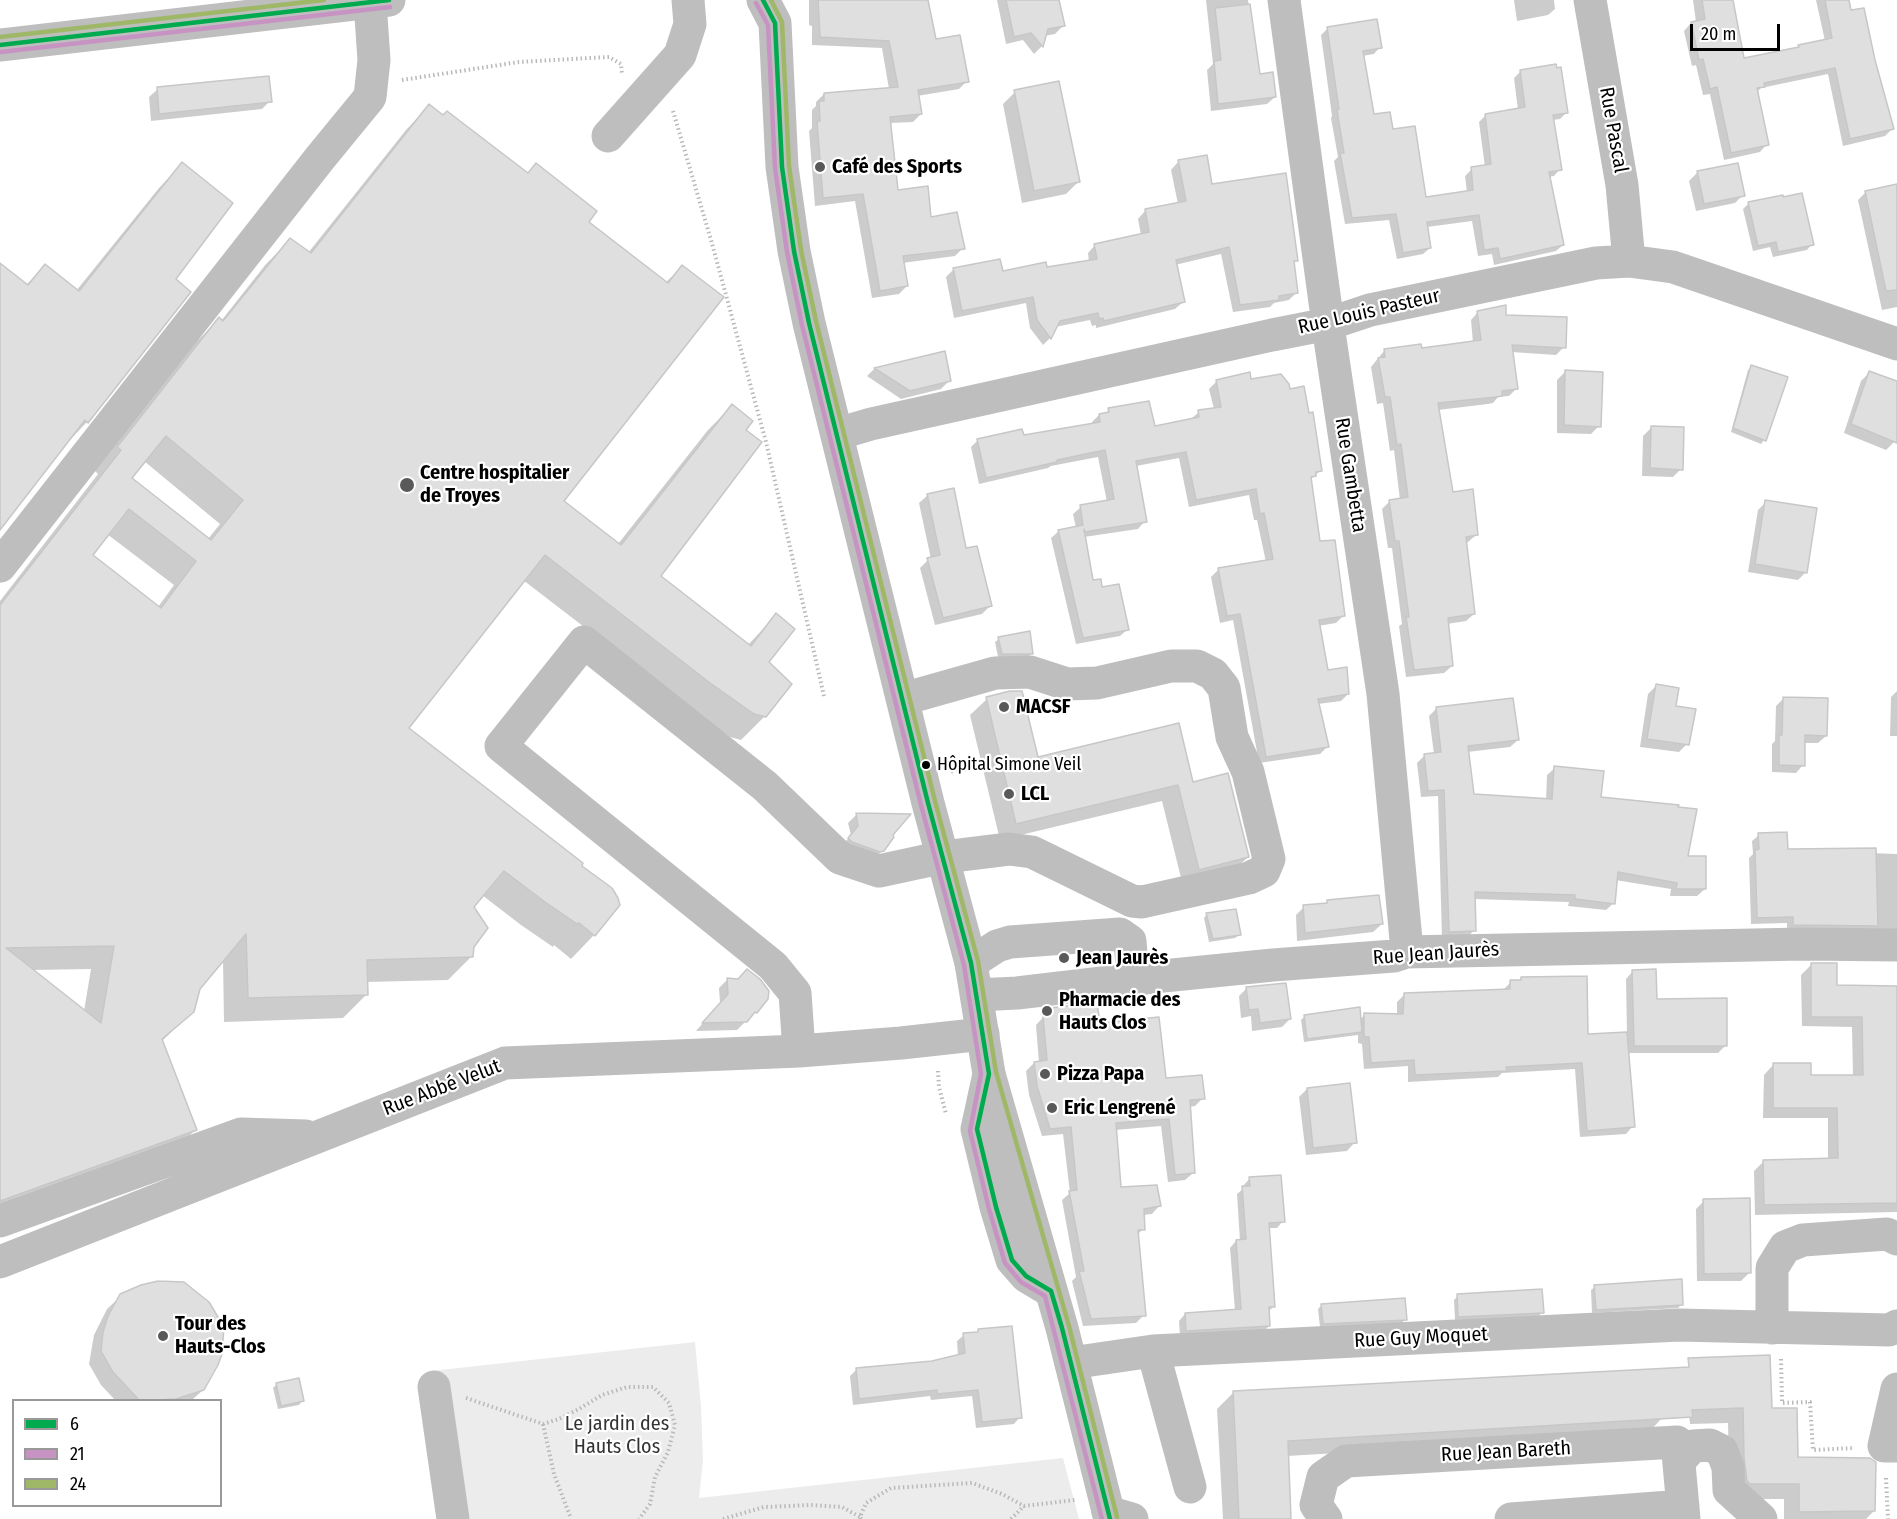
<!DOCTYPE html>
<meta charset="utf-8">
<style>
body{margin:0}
#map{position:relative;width:1897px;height:1519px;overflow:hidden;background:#fff;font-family:"Fira Sans Condensed",sans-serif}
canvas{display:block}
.legend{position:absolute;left:12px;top:1399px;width:210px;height:108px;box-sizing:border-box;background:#fff;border:2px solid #999;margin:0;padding:8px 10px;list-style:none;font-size:18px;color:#000}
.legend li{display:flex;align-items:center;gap:12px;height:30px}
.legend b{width:30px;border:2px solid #999}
.scale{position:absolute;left:1690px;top:24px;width:90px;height:27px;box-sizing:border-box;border:3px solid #000;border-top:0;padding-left:8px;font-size:18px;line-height:21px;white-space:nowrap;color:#000;-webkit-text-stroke:4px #fff;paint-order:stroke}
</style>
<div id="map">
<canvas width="1897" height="1519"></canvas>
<ul class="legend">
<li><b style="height:8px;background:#00aa4e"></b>6</li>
<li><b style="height:8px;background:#c793c3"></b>21</li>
<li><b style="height:8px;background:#9fb867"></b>24</li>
</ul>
<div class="scale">20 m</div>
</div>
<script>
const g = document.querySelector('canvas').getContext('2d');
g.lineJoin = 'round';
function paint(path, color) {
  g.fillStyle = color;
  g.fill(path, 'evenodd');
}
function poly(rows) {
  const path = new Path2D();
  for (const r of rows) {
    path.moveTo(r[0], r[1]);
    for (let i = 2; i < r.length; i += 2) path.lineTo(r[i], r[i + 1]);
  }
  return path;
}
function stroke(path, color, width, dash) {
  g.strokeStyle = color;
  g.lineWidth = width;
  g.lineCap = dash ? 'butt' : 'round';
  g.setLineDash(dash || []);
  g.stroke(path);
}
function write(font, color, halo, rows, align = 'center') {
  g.font = font + ' "Fira Sans Condensed",sans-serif';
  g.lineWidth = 4.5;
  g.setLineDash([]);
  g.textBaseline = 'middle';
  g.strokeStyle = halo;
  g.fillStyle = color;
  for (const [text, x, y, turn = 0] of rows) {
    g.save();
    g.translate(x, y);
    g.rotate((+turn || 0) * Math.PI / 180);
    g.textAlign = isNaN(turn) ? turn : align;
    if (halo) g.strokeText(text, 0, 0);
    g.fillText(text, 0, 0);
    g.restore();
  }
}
const green = poly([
 [695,1342,701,1406,703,1460,699,1498,1063,1458,1079,1519,464,1519,431,1371]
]);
const shadow = poly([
 [809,0,927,0,934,41,967,81,959,89,917,96,921,114,913,122,890,123,897,191,963,248,955,256,902,263,907,286,899,294,872,298,855,201,815,206,809,131,812,128,812,110,816,106,816,102,824,94,889,89,882,48,812,45,812,26,809,25],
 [997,0,1058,0,1063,26,1055,34,1044,36,1042,46,1034,54,1023,40,1006,44],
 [1206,0,1248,0,1259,76,1275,97,1267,104,1211,111,1207,70,1213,64],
 [1514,0,1554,0,1555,9,1548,15,1517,21],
 [1693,0,1731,0,1743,59,1796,49,1799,46,1825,41,1816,0,1847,0,1850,11,1874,60,1892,129,1885,136,1843,146,1828,74,1761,88,1757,92,1767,144,1760,152,1724,160,1710,94,1703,95,1696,65,1692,66,1684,31,1691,23,1696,22],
 [1328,28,1380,47,1374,54,1362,56,1372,116,1392,131,1425,199,1467,192,1465,176,1472,169,1485,167,1479,122,1486,115,1518,110,1514,78,1520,72,1567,112,1560,119,1552,120,1560,169,1554,176,1548,177,1563,245,1556,251,1494,265,1492,254,1478,256,1472,221,1427,227,1430,248,1423,254,1397,259,1389,220,1345,224,1334,161,1338,157,1331,118,1332,116,1321,35],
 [158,89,270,101,262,109,151,121,149,97],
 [1015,92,1078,182,1066,194,1022,203,1003,104],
 [429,106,527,174,536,165,587,222,665,283,682,267,562,502,618,544,708,430,732,406,658,576,748,645,776,615,767,662,765,716,741,740,730,737,687,706,523,580,407,729,594,935,571,959,554,945,553,947,521,925,482,895,472,907,472,956,448,980,366,982,366,995,343,1018,224,1022,223,960,199,988,193,1011,162,1041,196,1129,172,1153,0,1215,0,601,98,474,95,471,195,343,219,319,221,321,266,264,290,240,308,253,406,130],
 [144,461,220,524,208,539,129,478],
 [107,534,174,585,158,607,91,556],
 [91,969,84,1011,32,970],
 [1178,162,1211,185,1297,260,1293,264,1297,292,1289,300,1274,303,1270,307,1233,312,1221,254,1175,265,1183,302,1175,309,1096,328,1096,325,1092,326,1090,320,1055,327,1050,338,1043,345,1030,328,1026,303,954,318,946,277,954,269,1002,272,1046,269,1089,262,1088,253,1095,245,1141,235,1138,219,1145,211,1178,204,1171,170],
 [182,164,174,279,189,292,87,422,64,446,0,528,0,265,26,285,45,266,76,291,159,188],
 [1737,165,1743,195,1735,203,1696,211,1689,181,1697,173],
 [1897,186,1897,307,1882,310,1858,200,1866,192],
 [1782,199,1812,244,1807,250,1773,257,1770,247,1753,251,1743,209,1749,203],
 [1478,312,1505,317,1564,347,1556,355,1511,352,1516,389,1509,396,1498,397,1493,403,1488,404,1438,410,1452,494,1476,535,1468,542,1465,543,1474,614,1466,621,1447,624,1452,666,1444,673,1406,677,1399,626,1402,624,1392,548,1388,548,1382,509,1390,501,1400,500,1394,450,1390,451,1383,403,1377,404,1371,367,1384,351,1420,349,1473,343,1471,320],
 [944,353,949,381,941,389,901,399,867,376,874,369],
 [1752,367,1764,440,1761,444,1731,432,1748,370],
 [1565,372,1599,426,1591,434,1557,433,1557,380],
 [1869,373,1897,383,1897,441,1895,441,1886,450,1844,433,1861,381],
 [1217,381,1250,381,1321,470,1310,480,1319,543,1343,616,1336,623,1318,626,1326,671,1348,694,1341,701,1318,704,1327,747,1320,754,1259,763,1233,620,1220,623,1211,577,1218,570,1266,562,1257,520,1254,520,1249,495,1189,507,1179,458,1136,466,1145,521,1138,529,1084,537,1091,582,1101,589,1128,629,1120,636,1076,644,1051,538,1059,531,1076,528,1073,514,1081,507,1107,502,1098,457,1051,466,1048,468,979,484,971,447,978,440,1022,437,1093,425,1092,422,1099,415,1105,414,1109,410,1153,428,1191,419,1199,412,1214,409,1209,389],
 [1651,428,1681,469,1673,477,1642,476,1643,436],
 [928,495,965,550,990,606,982,614,935,625,920,568,928,560,931,559,919,503],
 [1766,502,1806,572,1798,580,1748,572,1758,510],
 [999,639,1032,653,1028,657,998,657,995,642],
 [1656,686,1674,707,1687,744,1679,752,1640,747,1648,694],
 [1897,691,1897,736,1890,736,1891,697],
 [987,699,1037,758,1191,783,1248,857,1231,873,1183,886,1162,801,1000,840,970,715],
 [1783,699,1826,736,1818,743,1804,743,1803,765,1796,773,1772,772,1772,744,1775,741,1776,706],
 [1437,708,1518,740,1510,747,1467,752,1472,796,1546,800,1547,775,1555,768,1687,858,1705,889,1697,896,1670,896,1671,889,1615,880,1614,903,1606,910,1568,906,1569,902,1474,899,1474,930,1467,938,1442,939,1438,796,1421,797,1417,763,1425,755,1434,754,1429,716],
 [856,815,891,835,883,850,874,858,841,847,851,835,848,823],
 [1759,835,1786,850,1897,854,1897,935,1787,932,1787,923,1751,924,1749,858,1753,854,1752,841],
 [1327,902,1382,924,1373,932,1297,941,1296,915,1304,907,1324,905],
 [1207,914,1239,935,1235,938,1209,942,1204,918],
 [1812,964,1835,987,1897,988,1897,1212,1755,1215,1754,1171,1764,1161,1828,1159,1828,1118,1763,1118,1764,1075,1774,1064,1810,1077,1853,1077,1852,1027,1802,1026,1801,975],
 [1633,971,1655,1001,1725,1046,1718,1053,1627,1053,1633,1126,1626,1134,1580,1137,1575,1069,1502,1073,1498,1077,1408,1082,1408,1066,1364,1069,1362,1044,1358,1043,1358,1035,1304,1042,1301,1020,1305,1016,1359,1020,1365,1015,1397,1015,1397,1002,1404,995,1504,991,1504,989,1511,982,1518,981,1521,978,1587,1035,1627,1034,1626,979],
 [727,980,746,1021,737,1030,696,1031,720,1003,719,988],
 [1247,988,1290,1019,1282,1027,1252,1031,1251,1016,1241,1018,1239,996],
 [1051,1009,1099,1024,1165,1080,1203,1098,1195,1106,1189,1107,1193,1173,1185,1180,1168,1182,1161,1126,1115,1130,1120,1189,1159,1206,1152,1214,1143,1215,1143,1229,1137,1235,1144,1315,1136,1323,1083,1326,1072,1281,1076,1277,1062,1200,1070,1193,1063,1134,1042,1136,1029,1095,1026,1071,1034,1063,1039,1063,1036,1025],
 [1307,1089,1355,1142,1347,1151,1306,1155,1299,1097],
 [1250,1178,1283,1221,1277,1228,1268,1228,1274,1306,1268,1312,1269,1326,1263,1332,1180,1336,1179,1321,1185,1314,1235,1311,1230,1248,1236,1241,1240,1241,1237,1194,1244,1188,1244,1185],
 [1704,1201,1750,1272,1741,1281,1697,1281,1696,1209],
 [1595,1287,1682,1304,1678,1308,1592,1313,1591,1290],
 [121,1296,203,1390,192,1400,115,1400,101,1385,89,1364,94,1335,107,1309],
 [1458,1296,1542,1312,1539,1316,1455,1320,1454,1300],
 [1322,1305,1405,1319,1402,1323,1320,1327,1318,1309],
 [978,1331,1020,1417,1014,1424,976,1428,972,1396,931,1400,930,1396,853,1405,850,1376,856,1370,932,1362,958,1356,957,1341,964,1335,975,1334],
 [1685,1375,1770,1409,1797,1459,1874,1511,1866,1519,1784,1519,1784,1499,1734,1499,1729,1474,1728,1423,1690,1424],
 [277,1384,302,1401,299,1405,278,1409,273,1388],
 [1233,1393,1662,1418,1646,1435,1287,1456,1289,1519,1223,1519,1217,1409]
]);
const building = poly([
 [818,0,928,0,936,39,960,35,969,82,918,90,922,114,890,117,898,190,928,186,931,217,957,212,965,249,903,256,908,286,880,291,863,194,823,198,817,122,820,121,819,101,824,101,824,93,898,87,889,41,820,37,818,0],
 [1006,0,1059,0,1065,26,1048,29,1043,47,1031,33,1014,37,1006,0],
 [1702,0,1733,0,1744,58,1799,47,1798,45,1832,38,1825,0,1849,0,1851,10,1864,8,1875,60,1894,129,1850,139,1835,68,1764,83,1765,87,1757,88,1769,145,1731,153,1717,87,1710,89,1703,59,1699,60,1691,22,1705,19,1702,0],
 [1250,4,1260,74,1273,72,1276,97,1218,104,1214,61,1221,60,1215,8,1250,4],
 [1377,19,1382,48,1363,51,1374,114,1390,112,1393,129,1415,126,1426,197,1473,190,1471,167,1491,164,1485,114,1525,107,1520,70,1556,64,1557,68,1561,67,1568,113,1553,115,1562,170,1549,172,1564,245,1500,259,1498,248,1484,250,1479,215,1427,222,1431,248,1403,253,1396,214,1352,218,1340,153,1344,153,1337,110,1339,109,1327,27,1377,19],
 [269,76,272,102,159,114,157,87,269,76],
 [1059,81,1080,182,1034,191,1014,90,1059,81],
 [429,104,443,115,447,111,528,173,536,163,597,211,589,222,668,283,682,265,724,297,564,501,621,545,732,404,753,421,746,430,762,442,661,576,751,646,776,613,795,629,769,662,792,684,766,717,754,714,710,683,545,555,409,728,583,863,582,866,612,888,618,898,620,905,595,936,579,923,577,924,545,902,504,871,474,907,488,928,474,947,473,957,367,960,368,995,248,998,246,934,200,989,194,1012,162,1039,197,1130,0,1201,0,605,121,450,117,447,219,317,223,321,290,238,311,253,429,104],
 [166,436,243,500,211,540,132,478,166,436],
 [129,509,196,561,161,608,93,555,129,509],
 [114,946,101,1023,6,948,114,946],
 [1207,155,1212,184,1286,173,1298,261,1294,261,1298,293,1279,296,1279,300,1240,305,1229,247,1176,260,1185,302,1104,321,1103,318,1099,319,1098,313,1060,321,1051,339,1037,320,1033,297,962,311,953,268,1000,259,1003,271,1046,262,1047,267,1097,259,1094,244,1149,232,1145,209,1186,201,1178,160,1207,155],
 [182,162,233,203,176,279,191,292,88,423,85,420,0,530,0,263,28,285,45,264,79,291,182,162],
 [1738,163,1745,196,1704,204,1697,171,1738,163],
 [1897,184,1897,290,1886,291,1865,191,1897,184],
 [1802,193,1814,245,1778,252,1776,242,1758,246,1748,202,1783,195,1783,197,1802,193],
 [1506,305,1506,315,1567,317,1566,348,1512,345,1518,389,1502,391,1502,396,1496,397,1438,403,1453,492,1473,489,1478,535,1466,537,1475,614,1448,618,1453,666,1414,670,1406,617,1409,617,1399,541,1395,541,1389,500,1408,497,1401,444,1397,445,1390,397,1385,397,1378,358,1385,357,1384,349,1421,344,1422,348,1481,340,1477,311,1506,305],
 [945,351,951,381,910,391,874,368,945,351],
 [1751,365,1788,377,1766,441,1733,428,1751,365],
 [1565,370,1603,372,1601,427,1564,425,1565,370],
 [1869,371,1897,381,1897,443,1851,424,1869,371],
 [1250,372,1251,379,1281,374,1289,384,1290,389,1304,386,1309,413,1313,412,1322,471,1316,472,1316,476,1311,477,1320,541,1335,540,1345,616,1319,620,1328,670,1347,667,1349,694,1318,699,1329,747,1266,757,1240,614,1227,616,1218,568,1273,559,1264,513,1260,514,1256,489,1196,500,1186,452,1136,461,1147,522,1084,532,1084,529,1093,580,1101,579,1102,587,1119,584,1129,630,1083,638,1058,530,1083,525,1080,505,1114,499,1105,450,1057,460,1057,462,986,478,977,439,1022,429,1024,435,1100,422,1099,414,1109,412,1108,408,1149,401,1155,426,1199,417,1198,410,1221,407,1216,380,1250,372],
 [1651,426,1684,427,1683,470,1650,468,1651,426],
 [954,488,966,548,977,546,992,606,943,618,927,558,940,555,927,494,954,488],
 [1765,500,1817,508,1807,573,1755,564,1765,500],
 [1030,631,1033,654,1002,654,998,637,1030,631],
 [1656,684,1679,688,1676,706,1696,709,1689,745,1647,739,1656,684],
 [1010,691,1022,691,1038,757,1179,723,1193,782,1228,773,1249,857,1199,870,1178,785,1016,824,986,697,1010,691],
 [1783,697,1828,698,1827,736,1805,735,1805,766,1779,765,1779,735,1782,735,1783,697],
 [1513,698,1519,740,1468,746,1474,794,1552,799,1554,766,1604,771,1601,797,1679,805,1678,807,1697,809,1688,856,1706,856,1706,889,1676,889,1677,883,1618,872,1615,904,1575,899,1575,895,1475,892,1476,931,1449,932,1444,790,1428,791,1424,754,1441,752,1436,707,1513,698],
 [856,813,911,814,893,835,894,837,884,851,880,852,852,842,848,838,858,826,856,813],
 [1787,832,1788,849,1876,848,1878,926,1793,925,1793,917,1757,918,1755,850,1759,849,1758,833,1787,832],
 [1379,895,1383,924,1305,933,1303,905,1327,903,1327,900,1379,895],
 [1236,909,1241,935,1213,939,1206,913,1236,909],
 [1811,963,1837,963,1837,985,1897,986,1897,1203,1764,1205,1763,1160,1838,1158,1837,1108,1773,1108,1773,1063,1811,1063,1811,1075,1863,1075,1862,1017,1811,1017,1811,963],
 [747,969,760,979,769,991,768,999,757,1013,755,1012,747,1022,702,1023,728,994,727,978,738,979,747,969],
 [1656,969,1657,999,1727,998,1727,1046,1634,1046,1632,970,1656,969],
 [1587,976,1588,1034,1627,1032,1635,1127,1587,1131,1582,1063,1506,1067,1507,1071,1415,1075,1414,1060,1371,1063,1369,1037,1364,1037,1364,1013,1403,1014,1404,993,1510,989,1510,980,1521,980,1521,977,1587,976],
 [1286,983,1291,1019,1260,1023,1258,1009,1249,1010,1246,987,1286,983],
 [1097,1002,1100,1023,1159,1017,1166,1078,1202,1075,1205,1099,1190,1100,1195,1173,1175,1175,1169,1119,1116,1123,1121,1187,1157,1185,1161,1206,1144,1209,1145,1230,1138,1230,1146,1316,1091,1319,1079,1271,1084,1271,1069,1191,1077,1190,1071,1127,1050,1129,1037,1086,1034,1062,1047,1060,1043,1016,1050,1008,1097,1002],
 [1360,1007,1362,1032,1307,1039,1304,1015,1360,1007],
 [1350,1083,1357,1143,1313,1148,1307,1088,1350,1083],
 [1281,1175,1285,1222,1269,1223,1275,1307,1269,1307,1270,1326,1186,1331,1185,1313,1241,1309,1236,1240,1246,1239,1242,1186,1250,1186,1249,1177,1281,1175],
 [1750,1198,1751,1273,1704,1274,1703,1199,1750,1198],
 [1682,1279,1683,1305,1596,1310,1594,1285,1682,1279],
 [158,1281,184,1282,209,1302,224,1327,222,1354,218,1365,204,1390,176,1399,140,1401,113,1372,101,1351,103,1332,108,1316,120,1294,141,1285,158,1281],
 [1542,1289,1544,1313,1458,1317,1457,1294,1542,1289],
 [1405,1298,1407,1320,1323,1324,1321,1304,1405,1298],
 [1012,1326,1022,1418,982,1422,978,1390,937,1394,937,1390,859,1399,856,1368,932,1361,965,1353,963,1333,978,1332,978,1329,1012,1326],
 [1770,1355,1772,1408,1797,1408,1798,1457,1870,1458,1876,1462,1875,1511,1799,1512,1799,1484,1750,1484,1747,1481,1744,1458,1743,1408,1692,1410,1693,1417,1288,1441,1291,1519,1239,1519,1233,1391,1689,1367,1688,1358,1770,1355],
 [299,1378,304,1401,281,1406,276,1383,299,1378]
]);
const path = poly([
 [402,80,519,62,609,57,621,64,622,74],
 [673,111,711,240,766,442,824,696],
 [951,772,975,760],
 [938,1071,939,1087,946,1114],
 [1781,1359,1782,1403,1810,1402,1813,1450,1854,1448],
 [466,1398,543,1424,559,1419,579,1409,602,1395,627,1387,653,1387,669,1403,675,1425,668,1452,655,1477,650,1504,639,1519],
 [543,1424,554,1474,570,1516],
 [1886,1478,1888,1519],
 [723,1519,764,1507,811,1505,842,1507,860,1517],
 [861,1519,860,1517,866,1503,891,1488,972,1483,1002,1494,1024,1506,1075,1500],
 [1011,1519,1024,1506]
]);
const minor = poly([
 [1284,0,1330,339,1383,694,1406,940,1406,952],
 [1590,0,1622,185,1629,261],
 [0,45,389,0],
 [608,136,680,55,690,24,688,0],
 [837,434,871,424,1272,335,1328,324,1370,310,1596,263,1629,261,1673,267,1897,344],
 [0,566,320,158,370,97,374,60,370,2],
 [971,963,997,946,1010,942,1120,934,1130,941,1132,966,1128,980],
 [977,995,1017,993,1153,977,1273,965,1394,956,1406,952,1803,944,1897,945],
 [799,1051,795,993,773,966,501,746,584,642,765,786,840,858,879,871,944,857,1009,849,1032,852,1132,901,1142,902,1249,878,1264,871,1269,859,1248,772,1232,737,1224,688,1213,674,1197,666,1171,666,1097,683,1067,684,1030,672,995,673,903,699],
 [989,1074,977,1129,996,1207,1012,1260,1026,1276,1051,1291],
 [0,1221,241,1134,306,1136],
 [0,1262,505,1063,799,1051,901,1043,983,1034],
 [1772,1328,1772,1268,1785,1247,1803,1240,1887,1234,1897,1239],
 [1153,1351,1190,1487],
 [1071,1363,1153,1351,1679,1325,1889,1330,1897,1326],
 [434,1387,453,1519],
 [1897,1389,1884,1446,1897,1446],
 [1679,1461,1693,1446,1710,1445,1722,1451,1728,1467,1729,1490,1761,1519],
 [1108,1512,1132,1519],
 [1326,1519,1316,1505,1323,1477,1346,1461,1677,1442,1684,1519],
 [1511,1519,1683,1506]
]);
const major = poly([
 [763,0,775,23,782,167,794,251,809,323,928,803,971,963,989,1074,1062,1328,1110,1519]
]);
const bus1 = poly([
 [763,0,775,23,782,167,794,251,809,323,928,803,971,963,989,1074,977,1129,996,1207,1012,1260,1026,1276,1051,1291,1062,1328,1110,1519],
 [0,45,389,0]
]);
const bus2 = poly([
 [756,3,768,25,775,168,787,252,802,325,921,805,964,965,981,1074,970,1131,989,1209,1005,1263,1021,1282,1045,1296,1102,1519],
 [1,52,390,7]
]);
const bus3 = poly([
 [771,0,782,22,789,166,801,250,816,321,935,801,978,961,996,1072,1069,1326,1117,1517],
 [0,37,324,0]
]);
const markers = [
 [820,167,6,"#595959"],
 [407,485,8,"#595959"],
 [1004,707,6,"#595959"],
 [926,765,5,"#000"],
 [1009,794,6,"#595959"],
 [1064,958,6,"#595959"],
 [1047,1011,6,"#595959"],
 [1045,1074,6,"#595959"],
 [1052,1108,6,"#595959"],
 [163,1336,6,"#595959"]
];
const busNames = [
 ["Hôpital Simone Veil",937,765]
];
const streetNames = [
 ["Rue Pascal",1613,130,80],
 ["Rue Louis Pasteur",1369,312,-13],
 ["Rue Gambetta",1350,475,81],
 ["Rue Jean Jaurès",1436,954,-4],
 ["Rue Abbé Velut",442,1088,-21],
 ["Rue Guy Moquet",1421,1338,-3],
 ["Rue Jean Bareth",1506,1452,-3]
];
const poiNames = [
 ["Café des Sports",832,167],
 ["Centre hospitalier",420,473],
 ["de Troyes",420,496],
 ["MACSF",1016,707],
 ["LCL",1021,794],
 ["Jean Jaurès",1076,958],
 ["Pharmacie des",1059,1000],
 ["Hauts Clos",1059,1023],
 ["Pizza Papa",1057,1074],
 ["Eric Lengrené",1064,1108],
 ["Tour des",175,1324],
 ["Hauts-Clos",175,1347]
];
const parkNames = [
 ["Le jardin des",617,1424],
 ["Hauts Clos",617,1447]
];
paint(green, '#ececec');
paint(shadow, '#0003');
paint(building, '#dfdfdf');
stroke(building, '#c7c7c7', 1.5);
stroke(path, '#b9b9b9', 4, [1.5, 3]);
stroke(minor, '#bebebe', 33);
stroke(major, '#bebebe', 33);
stroke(bus1, '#00aa4e', 4.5);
stroke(bus2, '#c793c3', 4.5);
stroke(bus3, '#9fb867', 4.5);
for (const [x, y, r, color] of markers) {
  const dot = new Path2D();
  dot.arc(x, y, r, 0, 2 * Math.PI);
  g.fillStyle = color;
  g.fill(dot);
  stroke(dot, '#fff', 2);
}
write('18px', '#000', '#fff', busNames, 'left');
write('20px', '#000', '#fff', streetNames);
write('bold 20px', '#000', '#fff', poiNames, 'left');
write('20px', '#333', '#fff', parkNames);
</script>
